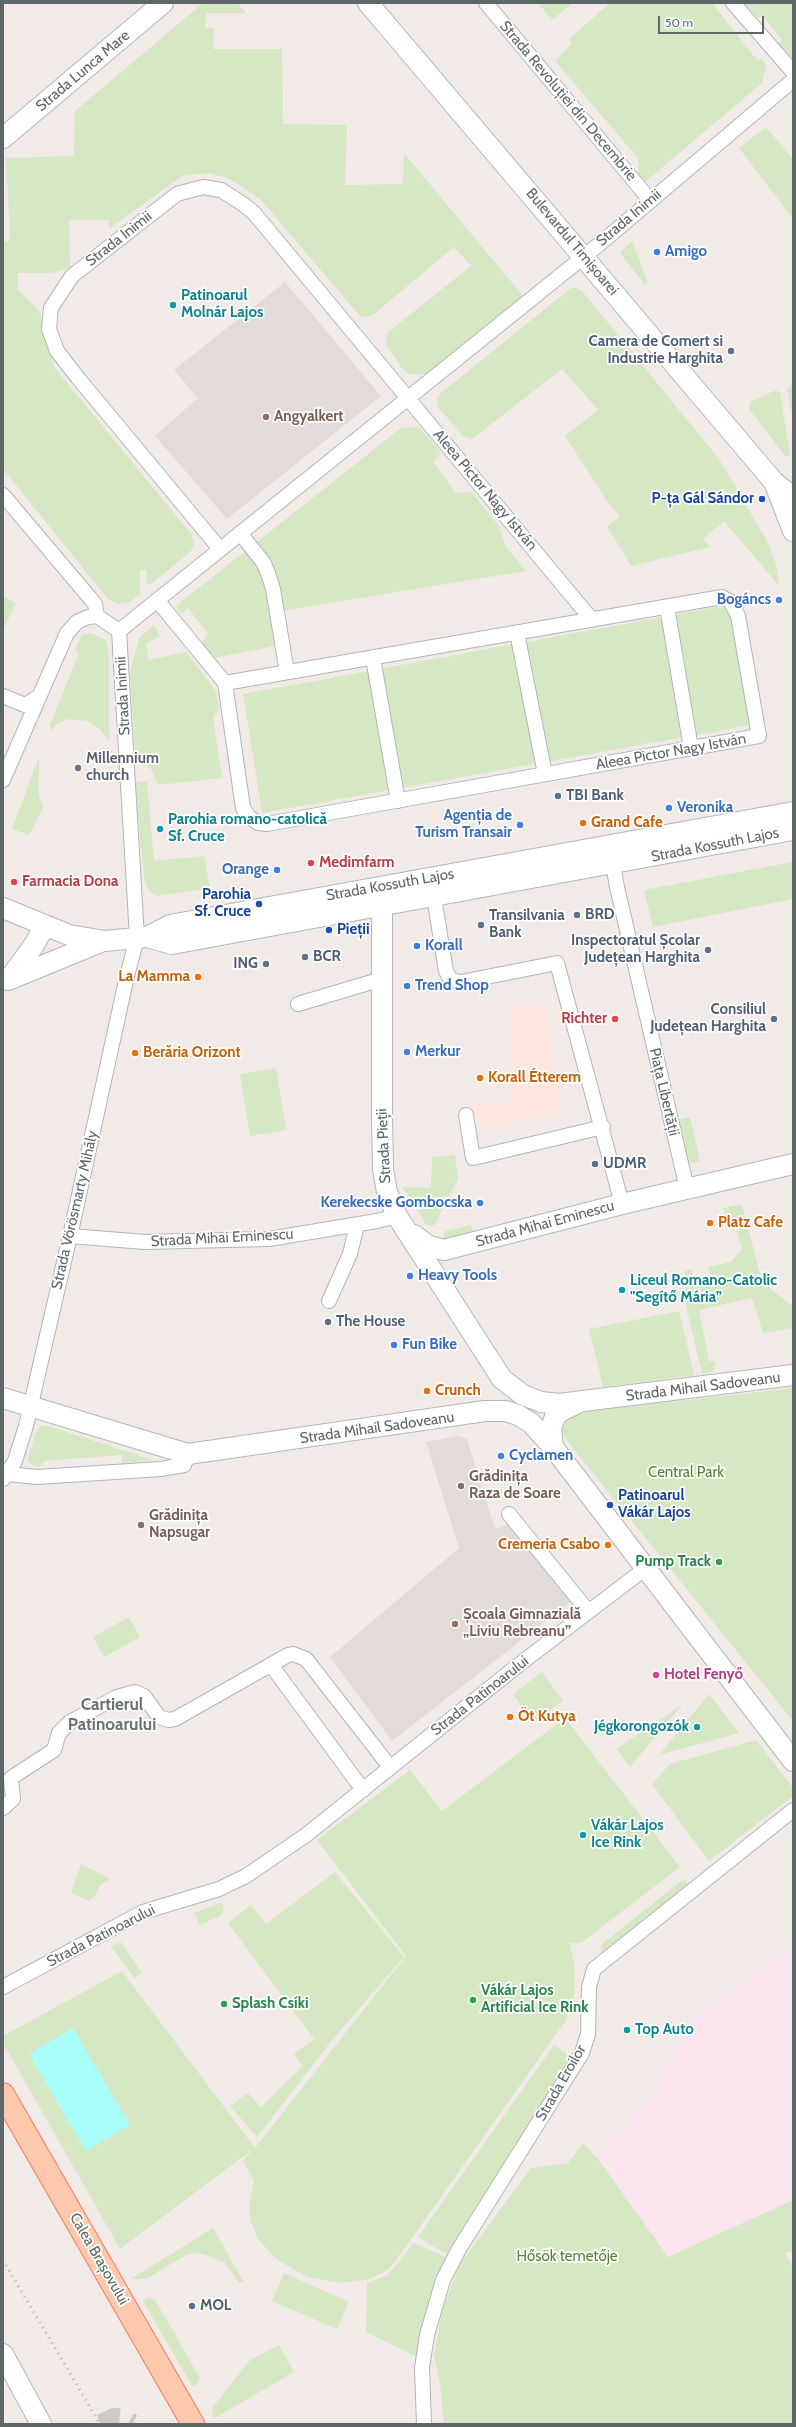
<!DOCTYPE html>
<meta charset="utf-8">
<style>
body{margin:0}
#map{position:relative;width:796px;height:2427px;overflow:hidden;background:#f1eae7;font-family:Cabin,sans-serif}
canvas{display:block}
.frame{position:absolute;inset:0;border:4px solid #5e6767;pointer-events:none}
.scale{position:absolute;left:658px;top:16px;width:106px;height:18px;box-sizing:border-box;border:2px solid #5e6767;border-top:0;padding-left:5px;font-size:12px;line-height:14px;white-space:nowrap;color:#5e6767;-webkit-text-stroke:3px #fff;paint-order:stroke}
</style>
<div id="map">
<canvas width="796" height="2427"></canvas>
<div class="frame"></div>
<div class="scale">50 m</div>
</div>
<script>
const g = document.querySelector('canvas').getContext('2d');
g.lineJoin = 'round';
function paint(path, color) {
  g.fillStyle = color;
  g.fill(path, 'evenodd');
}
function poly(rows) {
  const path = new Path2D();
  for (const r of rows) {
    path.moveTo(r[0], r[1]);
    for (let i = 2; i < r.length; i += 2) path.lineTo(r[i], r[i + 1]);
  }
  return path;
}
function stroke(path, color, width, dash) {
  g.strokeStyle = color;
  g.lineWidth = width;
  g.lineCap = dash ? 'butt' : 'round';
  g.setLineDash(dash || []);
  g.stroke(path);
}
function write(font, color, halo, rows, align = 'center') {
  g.font = font + ' Cabin,sans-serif';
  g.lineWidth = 3.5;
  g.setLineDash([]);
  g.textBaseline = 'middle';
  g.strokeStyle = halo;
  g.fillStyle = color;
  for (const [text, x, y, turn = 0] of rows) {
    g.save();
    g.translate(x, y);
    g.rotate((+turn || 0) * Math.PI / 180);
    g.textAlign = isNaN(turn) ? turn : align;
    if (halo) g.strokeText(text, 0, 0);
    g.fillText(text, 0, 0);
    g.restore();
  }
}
const commercial = poly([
 [544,1003,562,1115,472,1128,467,1105,511,1103,512,1007]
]);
const education = poly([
 [285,282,381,396,227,519,155,436,198,398,174,370],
 [459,1436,467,1439,495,1529,510,1524,573,1600,392,1741,330,1657,459,1548,426,1442]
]);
const medical = poly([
 [793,1948,793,2200,668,2257,599,2160,655,2091,694,2019]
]);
const green = poly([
 [203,3,238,3,246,13,206,13,205,28,214,28,213,49,282,49,283,124,347,125,345,185,403,184,404,153,523,296,429,372,421,375,410,374,403,370,386,344,388,332,471,266,454,247,373,315,367,317,360,316,260,199,230,179,209,173,182,176,109,229,109,220,69,220,70,268,52,273,18,273,18,290,39,310,55,368,192,535,193,540,194,546,190,552,150,585,147,584,146,570,140,570,140,594,130,602,118,604,108,599,3,469,3,241,10,241,6,158,74,156,75,111],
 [538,3,573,3,552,20],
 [610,3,712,3,757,60,762,59,766,65,762,83,645,182,638,174,638,158,555,61,572,43,569,39],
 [744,3,793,3,793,59,778,43,782,40,762,15,758,19],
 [766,127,793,159,793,219,739,148],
 [632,241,648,283,645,285,620,253],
 [571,288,576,288,583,292,719,459,767,541,776,564,780,587,724,521,703,539,710,547,631,566,607,526,620,517,607,501,565,436,598,410,562,369,472,439,463,436,437,406,437,399,441,393],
 [793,383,793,420,787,389],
 [776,390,780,393,790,454,789,457,785,456,749,409,750,402],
 [419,427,441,453,433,462,456,493,471,492,478,500,498,525,506,547,526,571,269,613,275,646,214,658,202,642,208,634,188,608,182,613,176,606,401,428],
 [3,596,16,603,3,630],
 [717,607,726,608,733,615,757,724,262,813,243,694],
 [154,625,160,636,146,644,149,660,186,652,216,691,219,710,213,717,222,778,158,785,151,769,136,760,130,673,139,638],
 [91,633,106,640,109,656,109,742,101,730,88,721,68,719,57,724,50,731,50,725,79,653,75,650,82,635],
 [39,757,39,796,44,806,29,835,12,829],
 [147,781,154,861,204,856,210,888,157,896,151,893,145,883,134,782],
 [793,862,793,899,653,927,644,890],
 [276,1068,286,1130,250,1136,240,1074],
 [690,1117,700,1161,687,1164,676,1120],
 [455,1155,458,1179,449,1196,412,1200,402,1187,431,1188,432,1157],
 [445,1204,434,1226,426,1225,418,1210],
 [742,1204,762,1282,790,1304,793,1303,793,1328,763,1333,752,1298,699,1310,709,1361,716,1361,713,1372,702,1374,685,1301,685,1271,691,1269,693,1279,710,1275,708,1267,731,1262,742,1249,735,1223,727,1224,723,1208],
 [471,1225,473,1233,443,1239,445,1231],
 [679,1311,694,1375,603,1387,589,1329],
 [793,1388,793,1721,568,1442,561,1429,562,1420,573,1413],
 [41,1426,48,1426,153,1460,121,1463,123,1455,44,1461,40,1467,35,1466,28,1462,28,1458,36,1432],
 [129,1617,140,1637,104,1657,93,1637],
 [542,1672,563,1701,533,1723,513,1694],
 [709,1694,739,1733,659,1755],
 [682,1705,630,1767,616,1749],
 [565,1718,680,1867,581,1943,570,1943,575,1969,575,1993,566,2020,395,2262,386,2271,369,2279,339,2283,307,2277,276,2259,258,2239,252,2225,249,2208,254,2181,243,2161,252,2150,120,2249,3,2043,3,2036,122,1971,255,2148,406,1956,317,1840,410,1770,442,1811],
 [756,1740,793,1788,793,1796,709,1861,652,1784,670,1764],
 [81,1864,110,1879,100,1885,94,1897,89,1901,71,1893],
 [335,1872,404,1957,333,2039,257,2137,230,2106,248,2093,261,2107,303,2066,294,2054,314,2039,228,1923,251,1905,266,1924],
 [685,1880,688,1886,603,1954,601,1952,602,1944,681,1881],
 [222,1902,224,1910,220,1916,200,1925,194,1913],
 [121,1942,142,1973,134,1978,111,1946],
 [554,2045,571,2057,446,2254,418,2237],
 [583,2143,599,2160,668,2257,793,2200,793,2250,785,2253,793,2267,793,2424,444,2424,440,2384,434,2356,442,2310,460,2264,531,2168,568,2163],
 [213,2228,244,2282,239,2283,225,2263,204,2254,194,2253,186,2255,146,2279,131,2279],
 [414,2243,450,2259,417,2357,366,2332,367,2283,388,2275],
 [284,2273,349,2302,337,2329,272,2301],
 [149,2298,155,2300,200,2378,195,2386,192,2386,143,2301],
 [279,2345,294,2372,213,2419,212,2408,250,2360]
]);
const water = poly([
 [73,2028,130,2125,86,2151,29,2054]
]);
const secondaryTunnel = poly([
 [101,2424,114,2418,124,2419,132,2424]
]);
const street = poly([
 [486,3,650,200],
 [733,3,793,72],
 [3,495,90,598,95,604,97,616,119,631],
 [240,533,263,562,268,573,273,589,287,672],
 [220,549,78,378,57,351,49,329,51,308,72,276,177,194,203,187,221,190,243,204,254,213,592,620],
 [157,600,225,683,243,808,249,817,258,823,267,824,328,813,759,736,738,616,731,602,722,597,225,683],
 [667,607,691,748],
 [119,631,602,242,793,80],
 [517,633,545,774],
 [373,658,398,801],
 [3,696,25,705,38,697],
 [3,780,67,633,77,622,88,617,97,616],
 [619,857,613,864,617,887,687,1189],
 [434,897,446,971,451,980,461,982,557,963,622,1204],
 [298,1004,382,979],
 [466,1115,473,1158,603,1127],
 [70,1236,145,1242,269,1239,377,1221,397,1216],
 [329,1301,350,1254,357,1225],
 [8,1474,37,1477,161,1469,184,1465,188,1454],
 [3,1479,15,1461,26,1426,70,1236,127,976,137,938,119,631],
 [509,1514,588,1611],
 [271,1665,363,1790],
 [3,1808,13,1799,11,1778,54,1750,59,1733,70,1722,117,1697,135,1692,144,1696,159,1717,168,1720,175,1719,288,1655,293,1654,306,1659,390,1767],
 [3,1987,143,1912,219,1889,246,1876,306,1835,521,1663,646,1568],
 [424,2424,422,2368,427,2335,443,2280,459,2249,582,2053,588,2034,589,1987,594,1969,793,1810]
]);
const secondary = poly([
 [368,3,774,482,793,497],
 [3,138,163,3],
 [774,482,793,531],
 [382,906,382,1116,383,1169,387,1192,397,1216,502,1379,523,1395,541,1402,559,1404,793,1375],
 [3,908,69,935,105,941,147,937,172,944,793,830],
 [147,937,170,925,793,812],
 [10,978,34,945,44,927],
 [8,980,103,941],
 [414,1235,429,1246,444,1250,622,1204,793,1164],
 [3,1398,188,1454,485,1411,506,1411,518,1415,531,1423,553,1447,793,1761],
 [553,1447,551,1428,555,1417,561,1411,576,1404],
 [3,2354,41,2424]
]);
const primary = poly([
 [3,2094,193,2424]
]);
const rail = poly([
 [3,2260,100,2424]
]);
const markers = [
 [657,252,4,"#3f7fe0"],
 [173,305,4,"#0f9aa8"],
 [731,351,4,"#5c6f8a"],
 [266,417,4,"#8d6e63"],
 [762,499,4,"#1a4fb4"],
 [779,600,4,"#3f7fe0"],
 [78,768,4,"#6b7280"],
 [558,796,4,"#5c6f8a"],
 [669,808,4,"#3f7fe0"],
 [583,823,4,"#e8710a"],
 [520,825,4,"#3f7fe0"],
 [160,829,4,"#0f9aa8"],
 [311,863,4,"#e0444e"],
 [277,870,4,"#3f7fe0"],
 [14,882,4,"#e0444e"],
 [259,904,4,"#1a4fb4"],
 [577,915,4,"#5c6f8a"],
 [481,925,4,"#5c6f8a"],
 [329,930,4,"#1a4fb4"],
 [417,946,4,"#3f7fe0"],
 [708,950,4,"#5c6f8a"],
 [305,957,4,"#5c6f8a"],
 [266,964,4,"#5c6f8a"],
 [198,977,4,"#e8710a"],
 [407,986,4,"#3f7fe0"],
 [615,1019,4,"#e0444e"],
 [774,1019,4,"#5c6f8a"],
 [407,1052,4,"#3f7fe0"],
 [135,1053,4,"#e8710a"],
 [480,1078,4,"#e8710a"],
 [595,1164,4,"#5c6f8a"],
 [480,1203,4,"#3f7fe0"],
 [710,1223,4,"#e8710a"],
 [410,1276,4,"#3f7fe0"],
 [622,1290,4,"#0f9aa8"],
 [328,1322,4,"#5c6f8a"],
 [394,1345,4,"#3f7fe0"],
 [427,1391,4,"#e8710a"],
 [501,1456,4,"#3f7fe0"],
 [461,1486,4,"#8d6e63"],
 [610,1505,4,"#1a4fb4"],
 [141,1525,4,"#8d6e63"],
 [608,1545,4,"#e8710a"],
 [719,1562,4,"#2e9e5b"],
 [455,1624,4,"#8d6e63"],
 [656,1675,4,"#d1479c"],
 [510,1717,4,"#e8710a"],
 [697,1727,4,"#0f9aa8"],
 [583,1835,4,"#0f9aa8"],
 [473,2000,4,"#2e9e5b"],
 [224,2004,4,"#2e9e5b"],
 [627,2030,4,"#0f9aa8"],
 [192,2306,4,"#5c6f8a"]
];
const streetNames = [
 ["Strada Lunca Mare",83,71,-40],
 ["Strada Revoluției din Decembrie",568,101,50],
 ["Strada Inimii",629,218,-40],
 ["Strada Inimii",119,239,-38],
 ["Bulevardul Timișoarei",572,242,50],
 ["Aleea Pictor Nagy István",485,490,50],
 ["Strada Inimii",123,696,-93],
 ["Aleea Pictor Nagy István",671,752,-10],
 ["Strada Kossuth Lajos",715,845,-11],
 ["Strada Kossuth Lajos",390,885,-10],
 ["Piața Libertății",664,1092,77],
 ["Strada Pieții",384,1146,-93],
 ["Strada Vörösmarty Mihály",75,1210,-77],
 ["Strada Mihai Eminescu",545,1224,-15],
 ["Strada Mihai Eminescu",222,1238,-3],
 ["Strada Mihail Sadoveanu",703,1387,-7],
 ["Strada Mihail Sadoveanu",377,1428,-8],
 ["Strada Patinoarului",480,1696,-38],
 ["Strada Patinoarului",101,1936,-27],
 ["Strada Eroilor",561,2083,-60],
 ["Calea Brașovului",99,2259,60]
];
const shopNames = [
 ["Amigo",665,252],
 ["Bogáncs",771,600,"right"],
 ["Veronika",677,808],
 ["Agenția de",512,816,"right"],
 ["Turism Transair",512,833,"right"],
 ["Orange",269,870,"right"],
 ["Korall",425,946],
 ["Trend Shop",415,986],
 ["Merkur",415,1052],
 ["Kerekecske Gombocska",472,1203,"right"],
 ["Heavy Tools",418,1276],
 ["Fun Bike",402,1345],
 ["Cyclamen",509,1456]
];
const cultureNames = [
 ["Patinoarul",181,296],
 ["Molnár Lajos",181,313],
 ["Parohia romano-catolică",168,820],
 ["Sf. Cruce",168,837],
 ["Liceul Romano-Catolic",630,1281],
 ["\"Segítő Mária”",630,1298],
 ["Jégkorongozók",689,1727,"right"],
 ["Vákár Lajos",591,1826],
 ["Ice Rink",591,1843],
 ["Top Auto",635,2030]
];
const serviceNames = [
 ["Camera de Comert si",723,342,"right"],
 ["Industrie Harghita",723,359,"right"],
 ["TBI Bank",566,796],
 ["BRD",585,915],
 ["Transilvania",489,916],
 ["Bank",489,933],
 ["Inspectoratul Școlar",700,941,"right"],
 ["Județean Harghita",700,958,"right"],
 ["BCR",313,957],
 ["ING",258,964,"right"],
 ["Consiliul",766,1010,"right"],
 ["Județean Harghita",766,1027,"right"],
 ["UDMR",603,1164],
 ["The House",336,1322],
 ["MOL",200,2306]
];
const educationNames = [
 ["Angyalkert",274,417],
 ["Grădinița",469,1477],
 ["Raza de Soare",469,1494],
 ["Grădinița",149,1516],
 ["Napsugar",149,1533],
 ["Școala Gimnazială",463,1615],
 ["„Liviu Rebreanu”",463,1632]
];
const transitNames = [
 ["P-ța Gál Sándor",754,499],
 ["Parohia",251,895],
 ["Sf. Cruce",251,912],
 ["Pieții",337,930,"left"],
 ["Patinoarul",618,1496,"left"],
 ["Vákár Lajos",618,1513,"left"]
];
const worshipNames = [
 ["Millennium",86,759],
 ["church",86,776]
];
const foodNames = [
 ["Grand Cafe",591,823],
 ["La Mamma",190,977,"right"],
 ["Berăria Orizont",143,1053],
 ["Korall Étterem",488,1078],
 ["Platz Cafe",718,1223],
 ["Crunch",435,1391],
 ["Cremeria Csabo",600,1545,"right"],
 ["Öt Kutya",518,1717]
];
const healthNames = [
 ["Medimfarm",319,863],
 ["Farmacia Dona",22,882],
 ["Richter",607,1019,"right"]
];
const parkNames = [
 ["Central Park",686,1473],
 ["Hősök temetője",567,2257]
];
const leisureNames = [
 ["Pump Track",711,1562,"right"],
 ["Vákár Lajos",481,1991],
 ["Artificial Ice Rink",481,2008],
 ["Splash Csíki",232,2004]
];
const hotelNames = [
 ["Hotel Fenyő",664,1675]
];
const quarterNames = [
 ["Cartierul",112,1705],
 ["Patinoarului",112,1725]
];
paint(commercial, '#ffe6de');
paint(education, '#e3dbd8');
paint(medical, '#fce4ee');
paint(green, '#d6e8c3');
paint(water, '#a8fff9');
stroke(secondaryTunnel, '#ccc9c7', 20, [20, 10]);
stroke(street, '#afb6b6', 16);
stroke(secondary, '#b1b8b9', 22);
stroke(primary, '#f57c5c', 24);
stroke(street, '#fff', 14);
stroke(secondary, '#fff', 20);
stroke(primary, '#ffc9ad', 22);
stroke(rail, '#b1b3b3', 3, [1, 5]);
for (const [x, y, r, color] of markers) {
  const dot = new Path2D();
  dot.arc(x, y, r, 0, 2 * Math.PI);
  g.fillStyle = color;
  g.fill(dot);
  stroke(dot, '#fff', 1.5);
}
write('15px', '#5e6767', '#fff', streetNames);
write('bold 15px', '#366cbe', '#fff', shopNames, 'left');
write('bold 15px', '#0d838f', '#fff', cultureNames, 'left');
write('bold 15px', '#4e5e75', '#fff', serviceNames, 'left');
write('bold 15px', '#785e54', '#fff', educationNames, 'left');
write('bold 15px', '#164399', '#fff', transitNames, 'right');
write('bold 15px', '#5b616d', '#fff', worshipNames, 'left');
write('bold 15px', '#c56008', '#fff', foodNames, 'left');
write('bold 15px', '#be3a42', '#fff', healthNames, 'left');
write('15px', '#578232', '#fff', parkNames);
write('bold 15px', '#27864d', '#fff', leisureNames, 'left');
write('bold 15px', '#b23c85', '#fff', hotelNames, 'left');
write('bold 17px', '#6a7474', '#fff', quarterNames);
</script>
